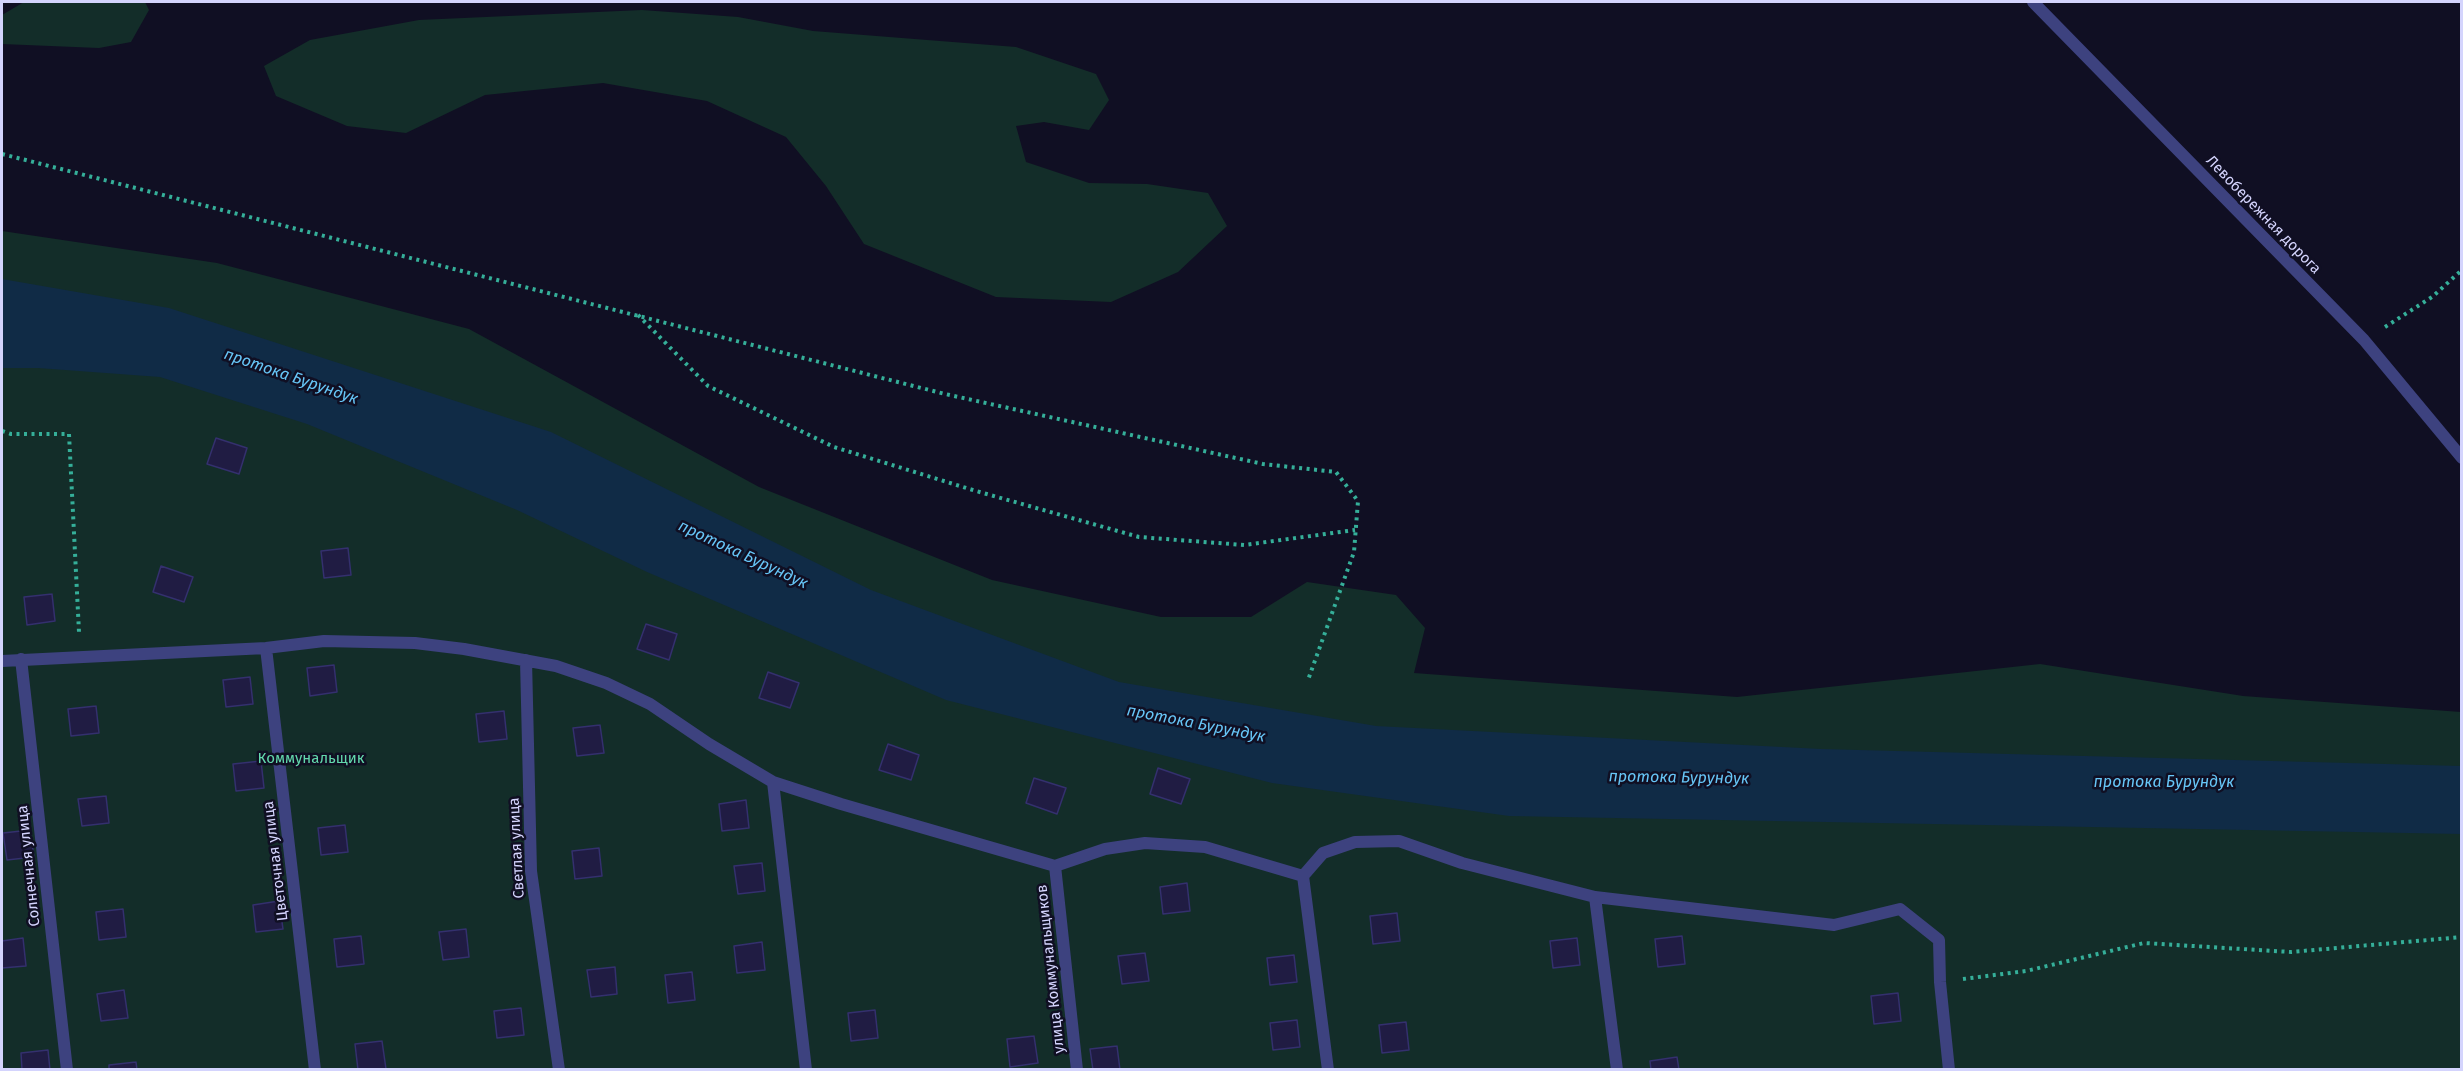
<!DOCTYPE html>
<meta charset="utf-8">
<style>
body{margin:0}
#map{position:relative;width:2463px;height:1071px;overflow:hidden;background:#100f23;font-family:"Fira Sans",sans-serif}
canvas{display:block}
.frame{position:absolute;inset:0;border:3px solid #d4d4fd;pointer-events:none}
</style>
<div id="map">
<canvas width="2463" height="1071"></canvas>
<div class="frame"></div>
</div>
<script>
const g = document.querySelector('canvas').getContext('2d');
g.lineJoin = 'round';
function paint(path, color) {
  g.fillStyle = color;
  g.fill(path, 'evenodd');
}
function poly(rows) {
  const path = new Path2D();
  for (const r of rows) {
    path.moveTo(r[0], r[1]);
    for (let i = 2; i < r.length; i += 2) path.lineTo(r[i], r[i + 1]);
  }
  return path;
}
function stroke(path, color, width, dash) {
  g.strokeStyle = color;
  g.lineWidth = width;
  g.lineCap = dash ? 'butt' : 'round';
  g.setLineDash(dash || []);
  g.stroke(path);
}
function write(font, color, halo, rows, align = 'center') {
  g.font = font + ' "Fira Sans",sans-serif';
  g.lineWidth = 5;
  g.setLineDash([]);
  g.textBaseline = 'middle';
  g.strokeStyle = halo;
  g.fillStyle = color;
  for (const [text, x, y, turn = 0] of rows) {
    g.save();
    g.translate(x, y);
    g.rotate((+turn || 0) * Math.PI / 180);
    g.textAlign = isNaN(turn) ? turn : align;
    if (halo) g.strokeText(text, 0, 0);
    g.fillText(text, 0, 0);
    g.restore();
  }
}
const green = poly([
 [24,2,145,2,149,10,131,42,99,48,2,44,2,15],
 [642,10,738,17,813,31,1016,47,1096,74,1109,100,1089,130,1044,122,1016,126,1026,162,1089,183,1147,184,1208,193,1227,226,1178,272,1111,302,996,297,864,244,826,186,786,137,707,101,603,83,485,95,406,133,347,126,276,96,264,66,310,40,419,20],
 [2,231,217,263,469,329,759,487,992,580,1161,617,1251,617,1307,582,1396,595,1425,628,1414,673,1737,697,2040,664,2243,696,2461,712,2461,1069,2,1069]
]);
const water = poly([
 [2,279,169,308,551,432,871,590,1119,682,1376,726,1821,749,2461,766,2461,834,1509,816,1272,783,946,700,647,572,517,510,307,424,160,377,38,368,2,368]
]);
const building = poly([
 [216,438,247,448,239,474,207,464,216,438],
 [348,548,351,575,324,578,321,551,348,548],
 [161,566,193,577,184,602,153,592,161,566],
 [52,594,55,621,27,625,24,597,52,594],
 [646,624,677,634,669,660,637,649,646,624],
 [334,665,337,692,310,696,307,668,334,665],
 [768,672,799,683,790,708,759,698,768,672],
 [250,677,253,704,226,707,223,680,250,677],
 [96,706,99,733,71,736,68,709,96,706],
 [504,711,507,739,479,742,476,714,504,711],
 [600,725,604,753,577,756,573,728,600,725],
 [888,744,919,755,911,780,879,770,888,744],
 [261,761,264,788,236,791,233,764,261,761],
 [1158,768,1190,779,1181,804,1150,794,1158,768],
 [1034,778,1066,788,1057,814,1026,803,1034,778],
 [106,796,109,823,82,826,78,799,106,796],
 [746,800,749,828,722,831,719,804,746,800],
 [345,825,348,852,321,855,318,828,345,825],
 [30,830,34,857,7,860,3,833,30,830],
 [599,848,602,876,575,879,572,851,599,848],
 [762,863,765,891,738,894,734,866,762,863],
 [1187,883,1190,911,1163,914,1160,887,1187,883],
 [279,901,283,929,256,932,253,905,279,901],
 [123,909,126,937,99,940,96,912,123,909],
 [1397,913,1400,941,1373,944,1370,916,1397,913],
 [466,929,469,957,443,960,439,932,466,929],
 [361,936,364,964,337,967,334,939,361,936],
 [1682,936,1685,964,1658,967,1655,939,1682,936],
 [23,938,26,966,2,968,2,941,23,938],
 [1577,938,1580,965,1553,968,1550,941,1577,938],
 [762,942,765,970,737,973,734,946,762,942],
 [1145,953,1149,981,1122,984,1118,956,1145,953],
 [1294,955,1297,982,1270,985,1267,958,1294,955],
 [615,967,617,994,591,997,587,970,615,967],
 [692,972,695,1000,668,1003,665,975,692,972],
 [124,990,128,1018,101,1021,97,994,124,990],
 [1898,993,1901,1021,1874,1024,1871,996,1898,993],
 [521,1008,524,1035,497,1038,494,1011,521,1008],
 [875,1010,878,1038,851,1041,848,1013,875,1010],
 [1297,1020,1300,1047,1273,1050,1270,1023,1297,1020],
 [1406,1022,1409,1050,1382,1053,1379,1025,1406,1022],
 [1034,1036,1038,1063,1010,1067,1007,1039,1034,1036],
 [382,1041,386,1069,358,1070,355,1044,382,1041],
 [1117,1046,1120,1070,1093,1070,1090,1049,1117,1046],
 [48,1050,50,1070,22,1070,21,1053,48,1050],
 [1677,1057,1679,1070,1651,1070,1650,1061,1677,1057],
 [136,1062,137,1070,109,1070,109,1065,136,1062]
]);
const path = poly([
 [2,154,945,394,1263,464,1336,472,1358,501,1354,552,1308,680],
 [638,315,708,386,834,447,976,491,1139,537,1244,545,1355,530],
 [2385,327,2432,297,2462,270],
 [2,431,11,434,69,434,79,632],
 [1963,979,2026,971,2144,943,2291,952,2462,937]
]);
const street = poly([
 [2033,2,2364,340,2462,458],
 [266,648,315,1070],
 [21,659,67,1070],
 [526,660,531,871,559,1070],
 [2,661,266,648,324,641,415,643,464,649,556,666,606,683,650,704,709,744,773,782,841,804,1055,866,1105,849,1145,843,1205,847,1303,876,1323,853,1355,842,1399,841,1462,863,1595,897,1834,925,1900,909,1939,940,1940,982,1949,1070],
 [773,782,806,1070],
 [1055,866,1077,1070],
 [1303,876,1328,1070],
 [1595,897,1617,1070]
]);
const streetNames = [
 ["Левобережная дорога",2263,215,46],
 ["Светлая улица",517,848,-93],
 ["Цветочная улица",276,861,-97],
 ["Солнечная улица",29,866,-96],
 ["улица Коммунальщиков",1051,969,-96]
];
const parkNames = [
 ["Коммунальщик",311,759]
];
const waterNames = [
 ["протока Бурундук",291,377,19],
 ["протока Бурундук",743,555,25],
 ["протока Бурундук",1196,724,11],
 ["протока Бурундук",1679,778,1],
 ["протока Бурундук",2164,783]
];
paint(green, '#132d29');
paint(water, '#102b46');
paint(building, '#201c43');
stroke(building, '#34306e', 1.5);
stroke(path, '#35af99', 4, [3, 4.5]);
stroke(street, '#3d427f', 12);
write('15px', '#d4d4fd', '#100f23', streetNames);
write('15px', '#63d9ad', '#100f23', parkNames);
write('italic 16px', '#67c6f7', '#100f23', waterNames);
</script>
